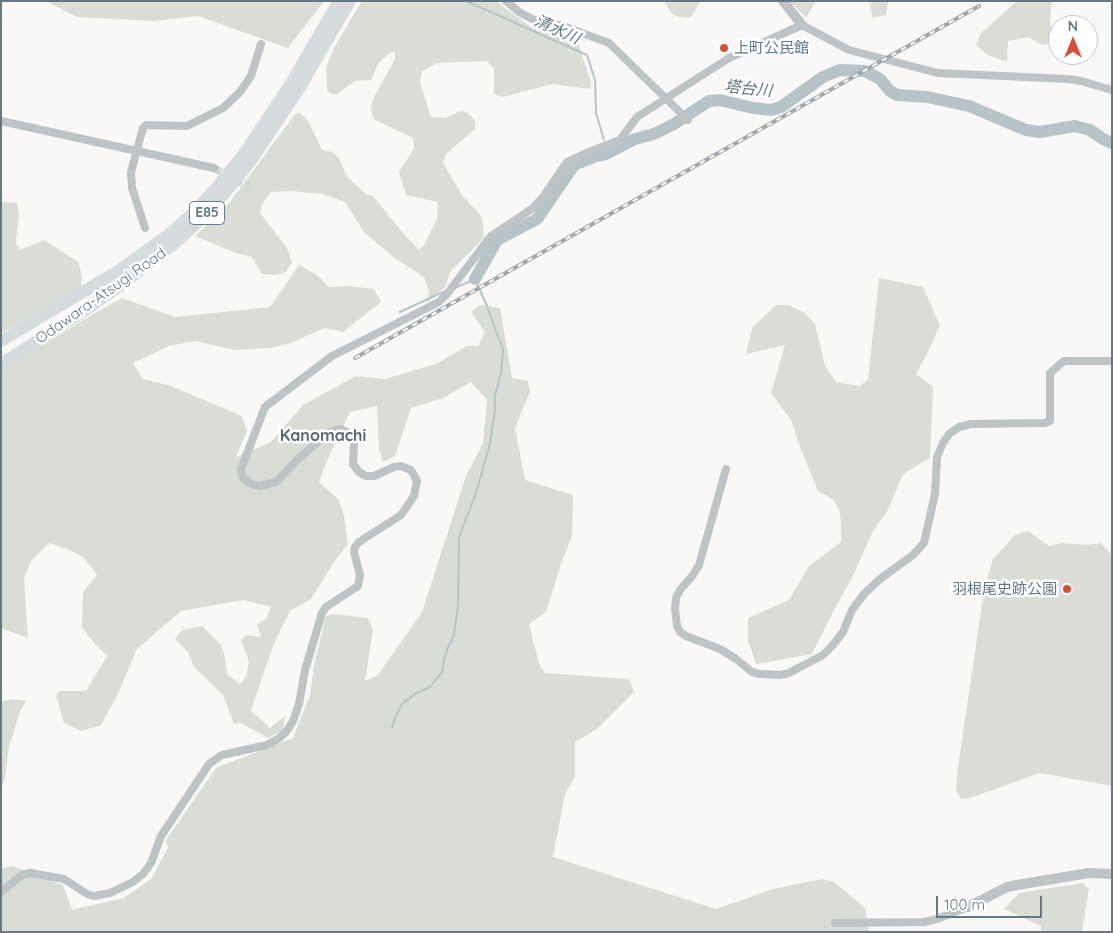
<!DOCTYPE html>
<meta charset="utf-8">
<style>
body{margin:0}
#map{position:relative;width:1113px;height:933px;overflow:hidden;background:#f9f8f6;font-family:Quicksand,sans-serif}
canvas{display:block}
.frame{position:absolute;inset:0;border:2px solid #657780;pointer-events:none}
.north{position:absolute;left:1048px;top:15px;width:50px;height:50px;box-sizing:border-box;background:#fff;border:1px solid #c1c9cc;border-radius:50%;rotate:0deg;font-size:14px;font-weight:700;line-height:20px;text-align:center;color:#657780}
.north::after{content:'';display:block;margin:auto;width:18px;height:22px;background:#da4c35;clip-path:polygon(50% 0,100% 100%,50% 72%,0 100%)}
.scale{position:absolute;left:936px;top:896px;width:106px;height:22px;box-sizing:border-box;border:2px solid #657780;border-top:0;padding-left:6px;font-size:15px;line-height:18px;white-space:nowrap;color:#657780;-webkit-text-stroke:4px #fff;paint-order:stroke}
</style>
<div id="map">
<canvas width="1113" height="933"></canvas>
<div class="frame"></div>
<div class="north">N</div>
<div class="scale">100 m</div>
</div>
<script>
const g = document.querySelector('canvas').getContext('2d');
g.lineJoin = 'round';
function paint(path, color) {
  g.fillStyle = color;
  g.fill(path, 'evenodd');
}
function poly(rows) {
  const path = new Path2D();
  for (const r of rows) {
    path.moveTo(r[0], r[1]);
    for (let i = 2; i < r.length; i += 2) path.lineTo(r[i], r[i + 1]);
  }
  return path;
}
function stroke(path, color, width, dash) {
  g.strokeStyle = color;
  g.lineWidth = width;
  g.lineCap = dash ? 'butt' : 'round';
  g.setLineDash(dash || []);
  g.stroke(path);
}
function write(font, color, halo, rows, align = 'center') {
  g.font = font + ' Quicksand,"Noto Sans JP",sans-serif';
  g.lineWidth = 5;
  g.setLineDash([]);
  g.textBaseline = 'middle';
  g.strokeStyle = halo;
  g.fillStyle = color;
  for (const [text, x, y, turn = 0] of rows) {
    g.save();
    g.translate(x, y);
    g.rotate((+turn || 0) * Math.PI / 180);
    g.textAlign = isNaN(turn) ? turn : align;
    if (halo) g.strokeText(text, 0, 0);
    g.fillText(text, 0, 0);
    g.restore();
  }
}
const green = poly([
 [46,1,324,1,288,48,198,16,154,21,77,17],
 [362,1,497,2,531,27,578,43,591,82,591,89,552,84,503,97,494,94,494,69,487,61,437,63,422,71,420,83,431,117,445,118,461,111,468,113,476,122,475,129,446,154,443,163,462,195,482,217,484,238,451,271,445,287,427,303,429,292,424,277,392,256,364,232,345,202,323,194,291,191,271,192,262,204,260,213,287,248,292,262,286,272,275,275,262,274,252,257,236,253,195,236,230,202,295,114,300,113,309,122,322,150,332,152,339,158,347,177,366,194,373,196,403,233,419,250,424,245,437,219,438,202,406,195,399,172,414,149,413,138,373,119,371,109,373,99,395,59,395,51,388,54,378,64,371,80,355,81,337,94,332,94,327,91,326,67,335,46],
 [664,1,700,1,693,14,689,18,679,17,671,13],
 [790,1,816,1,806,18],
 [870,1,888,1,886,15,872,18],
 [1017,1,1052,1,1050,20,1052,33,1047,45,1040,44,1028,37,1008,41,1007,62,988,55,976,45,981,33],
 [1,202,17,203,19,213,16,243,20,250,44,240,78,262,82,276,81,288,1,333],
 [299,265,317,275,329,287,347,286,374,289,381,302,343,332,324,328,291,343,271,348,234,350,195,341,169,346,133,363,143,379,171,386,242,416,247,431,236,457,271,442,303,405,356,376,385,379,436,364,467,346,478,346,485,332,471,312,480,305,500,308,512,378,528,381,530,392,515,428,525,480,573,495,572,536,562,561,546,612,529,624,539,664,545,673,629,679,634,692,597,729,575,742,575,776,565,794,553,857,716,909,773,889,822,879,834,882,865,908,869,932,1,932,1,868,12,866,63,885,72,910,124,898,151,879,168,848,166,840,216,768,293,738,310,695,314,665,326,616,333,614,368,618,373,630,365,681,378,675,422,612,466,476,483,443,487,400,471,382,443,398,411,408,395,456,383,462,379,448,377,406,350,412,326,463,319,482,339,500,344,516,348,544,336,559,311,599,290,611,274,643,251,710,270,728,285,716,283,730,268,738,241,723,234,724,223,695,194,667,188,652,175,639,182,630,202,626,221,645,225,657,227,674,240,684,246,677,249,661,241,640,247,635,261,637,257,624,266,619,271,607,243,600,181,611,137,649,117,696,101,725,81,731,64,723,56,695,60,691,86,691,107,656,94,643,82,627,83,592,97,575,84,558,70,550,49,543,31,561,24,578,28,638,1,628,1,370,90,316,122,298,175,317,270,307],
 [879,278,923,287,940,325,927,354,916,374,933,387,930,458,903,474,888,510,873,531,851,580,835,608,812,654,756,664,748,641,748,618,789,600,809,566,841,542,841,526,840,512,834,500,818,491,800,447,791,420,771,393,785,345,746,354,752,328,776,305,788,305,804,312,815,324,825,366,836,382,859,386,868,380],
 [1028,531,1049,546,1061,543,1087,545,1101,543,1112,555,1112,786,1040,773,970,798,961,799,956,791,958,768,984,590,993,559,1015,535],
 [12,699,26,701,19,714,9,748,5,777,1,789,1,702],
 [1083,883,1089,889,1082,932,1041,932,1041,926,1004,909,1019,893]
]);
const stream = poly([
 [466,1,587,55,595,80,596,113,604,140],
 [605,150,606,154],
 [400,312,443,292],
 [392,728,394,720,402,704,415,694,430,687,442,672,446,652,454,635,458,605,459,537,475,496,490,444,495,410,495,395,501,373,503,350,487,306,475,279,457,287]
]);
const river = poly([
 [475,279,497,240,537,219,574,165,596,156,606,154,635,139,654,134,674,124,709,101,720,100,753,108,771,110,781,107,823,77,840,70,865,71,880,79,890,91,897,95,927,97,969,106,1026,130,1040,132,1075,126,1090,130,1103,139,1112,143]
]);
const minorTunnel = poly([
 [214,168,252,189]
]);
const minor = poly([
 [506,1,519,12,534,20,563,26,609,43,688,120],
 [1,121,214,168],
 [145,228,132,188,131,172,143,128,146,125,187,126,223,108,240,92,251,76,261,44],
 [726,469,699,565,693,575,680,590,676,598,675,609,677,626,680,632,686,636,720,649,736,659,752,672,760,674,780,675,789,673,823,655,833,645,843,632,852,610,864,594,880,579,913,555,924,543,935,494,937,457,943,443,949,434,959,427,971,424,1045,423,1050,421,1050,373,1064,361,1112,361],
 [1,892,22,875,30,873,64,879,87,894,94,896,110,893,133,882,143,874,151,863,161,836,209,764,222,755,267,745,278,739,286,732,293,721,299,704,305,670,322,613,326,607,358,586,360,575,354,552,355,547,359,542,401,515,414,496,417,481,411,470,401,466,394,467,374,476,366,476,359,472,353,464,354,444,353,438,347,432,340,429,329,432,299,458,276,482,259,486,249,483,243,478,241,469,265,407,332,356,439,302,447,294,491,236,533,208,543,197,567,162,586,153,620,140,637,117,729,58,802,25,849,50,938,73,1068,79,1081,81,1112,90],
 [835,923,924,922,937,919,968,907]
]);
const tertiary = poly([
 [783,1,802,25],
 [968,907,1007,887,1017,885,1089,873,1112,874]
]);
const trunk = poly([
 [1,341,118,271,168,235,191,215,217,187,243,155,291,83,339,1],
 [1,364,84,311,129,279,176,242,198,222,224,194,251,161,299,89,350,1]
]);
const rail = poly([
 [355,358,979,6]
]);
const markers = [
 [724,48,5,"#da4c35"],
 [1067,589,5,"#da4c35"]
];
const shields = [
 [207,213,35]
];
const shieldNames = [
 ["E85",207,213]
];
const poiNames = [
 ["上町公民館",734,48],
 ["羽根尾史跡公園",1057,589,"right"]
];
const streetNames = [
 ["Odawara-Atsugi Road",101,296,-35]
];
const waterNames = [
 ["清水川",557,30,24],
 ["塔台川",748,89,6]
];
const neighbourhoodNames = [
 ["Kanomachi",323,436]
];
paint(green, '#d9ddd6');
stroke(stream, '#b7c4c7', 2);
stroke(river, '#b7c4c7', 12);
stroke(minorTunnel, '#d4d8d8', 8, [8, 4]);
stroke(minor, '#bec3c6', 8);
stroke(tertiary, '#bec3c6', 10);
stroke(trunk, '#d6dbde', 12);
stroke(rail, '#a0a8ad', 4);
stroke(rail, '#fff', 2, [5.5]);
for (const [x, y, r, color] of markers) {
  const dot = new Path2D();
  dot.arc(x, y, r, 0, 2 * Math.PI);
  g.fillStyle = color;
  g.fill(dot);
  stroke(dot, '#fff', 2);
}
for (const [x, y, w] of shields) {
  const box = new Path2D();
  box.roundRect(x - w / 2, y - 11.5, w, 23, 4);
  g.fillStyle = '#fff';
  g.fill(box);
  stroke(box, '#657780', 1);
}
write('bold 14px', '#657780', null, shieldNames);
write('15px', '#657780', '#fff', poiNames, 'left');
write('15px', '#657780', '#fff', streetNames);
write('italic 16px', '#60767a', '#fff', waterNames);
write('bold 16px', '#57646b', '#fff', neighbourhoodNames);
</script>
